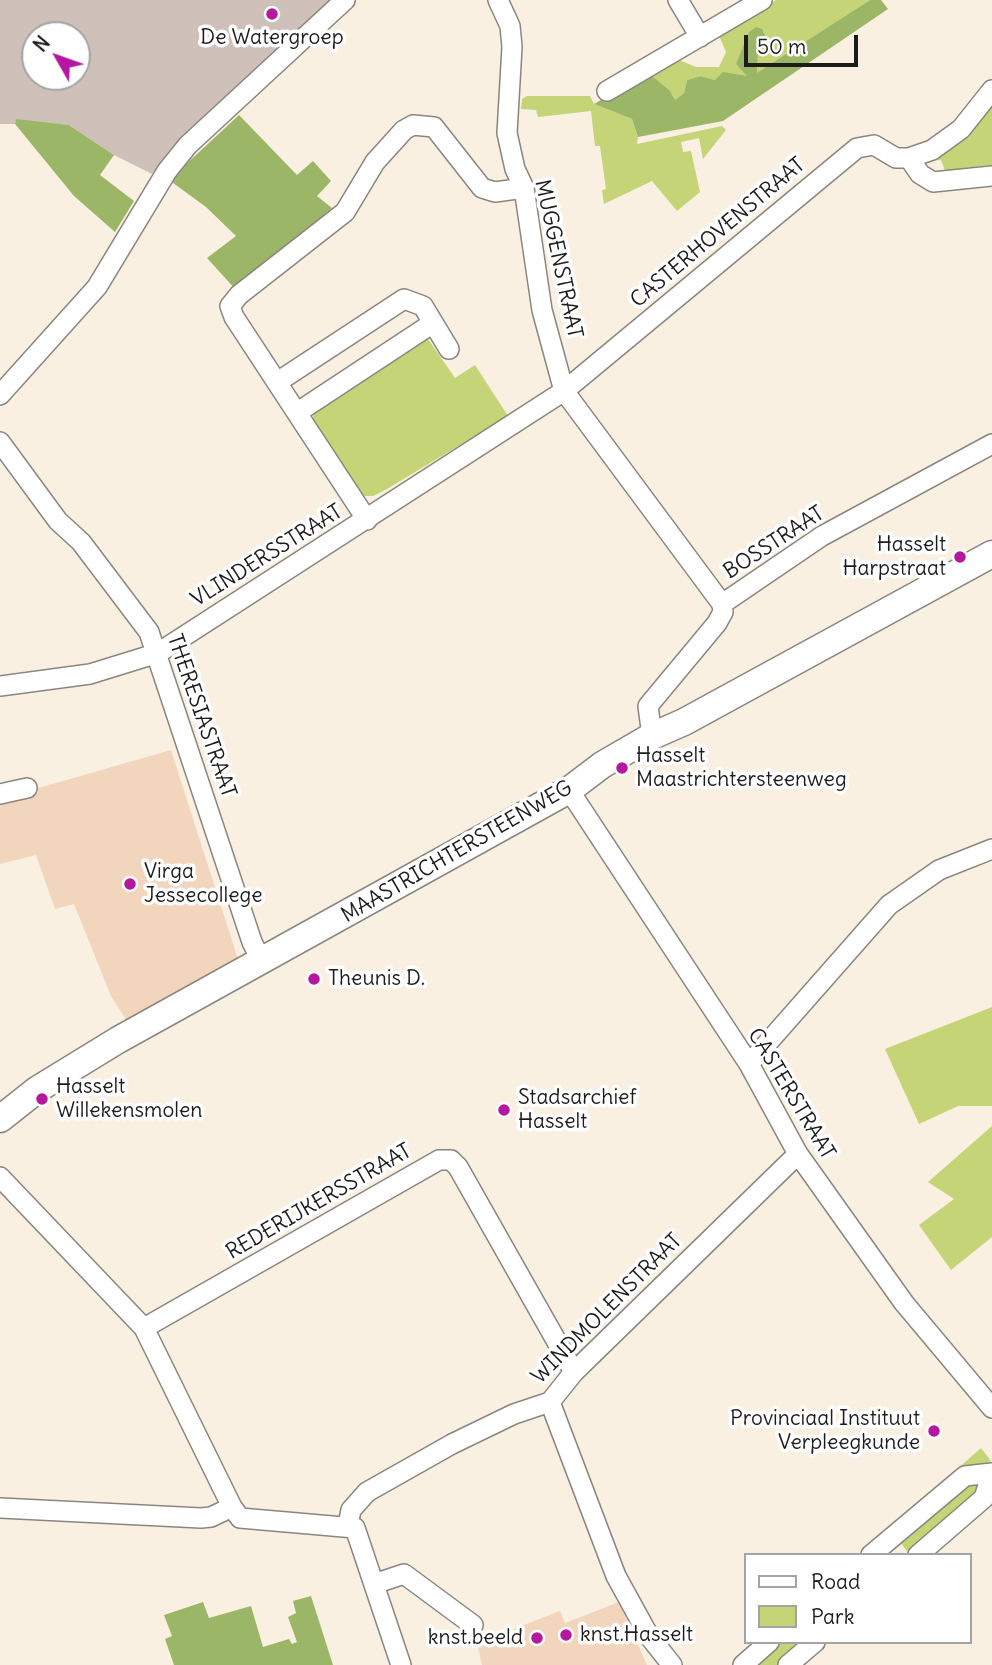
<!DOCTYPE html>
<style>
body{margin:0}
#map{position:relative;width:992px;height:1665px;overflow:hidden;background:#f9f0e2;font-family:Delius,sans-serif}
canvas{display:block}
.legend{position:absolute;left:744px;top:1553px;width:228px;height:91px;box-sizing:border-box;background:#fff;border:2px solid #a4a4a4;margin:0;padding:9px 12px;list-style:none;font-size:21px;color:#1c1c1c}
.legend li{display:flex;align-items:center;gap:14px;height:35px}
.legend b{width:35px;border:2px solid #a4a4a4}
.north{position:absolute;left:21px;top:21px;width:70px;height:70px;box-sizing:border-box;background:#fff;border:2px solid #a4a4a4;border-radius:50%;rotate:310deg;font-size:19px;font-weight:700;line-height:28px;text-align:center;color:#1c1c1c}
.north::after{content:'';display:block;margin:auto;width:24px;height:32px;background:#b5179e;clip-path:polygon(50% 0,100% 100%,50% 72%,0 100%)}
.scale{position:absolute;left:744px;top:35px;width:114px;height:32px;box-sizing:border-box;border:4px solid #1c1c1c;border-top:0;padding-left:9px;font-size:21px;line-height:24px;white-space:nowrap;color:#1c1c1c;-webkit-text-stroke:5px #fff;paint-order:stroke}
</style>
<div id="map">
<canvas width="992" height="1665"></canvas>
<ul class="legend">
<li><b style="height:9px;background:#fff"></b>Road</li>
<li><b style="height:19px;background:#c5d476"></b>Park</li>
</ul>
<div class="north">N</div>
<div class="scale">50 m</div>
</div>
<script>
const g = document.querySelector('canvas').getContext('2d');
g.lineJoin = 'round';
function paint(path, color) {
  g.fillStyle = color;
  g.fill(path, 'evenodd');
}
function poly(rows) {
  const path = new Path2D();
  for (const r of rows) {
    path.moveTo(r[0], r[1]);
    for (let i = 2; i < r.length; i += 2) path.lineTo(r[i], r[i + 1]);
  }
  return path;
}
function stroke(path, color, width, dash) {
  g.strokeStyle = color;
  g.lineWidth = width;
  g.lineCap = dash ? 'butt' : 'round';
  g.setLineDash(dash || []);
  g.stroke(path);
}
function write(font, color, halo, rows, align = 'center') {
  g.font = font + ' Delius,sans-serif';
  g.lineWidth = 7;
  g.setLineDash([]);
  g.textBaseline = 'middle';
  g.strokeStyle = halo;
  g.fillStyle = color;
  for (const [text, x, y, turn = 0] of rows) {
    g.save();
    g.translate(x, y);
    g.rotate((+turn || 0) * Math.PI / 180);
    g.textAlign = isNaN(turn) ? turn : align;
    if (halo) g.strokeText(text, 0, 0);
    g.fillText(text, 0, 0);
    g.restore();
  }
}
const built = poly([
 [171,750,238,959,127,1021,111,996,74,904,55,909,36,855,0,864,0,799],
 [619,1602,647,1665,482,1665,477,1643,560,1611,565,1623]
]);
const industrial = poly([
 [0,0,333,0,173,146,152,174,114,155,69,125,16,120,15,124,0,124],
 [35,35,77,35,77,77,35,77]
]);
const green = poly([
 [776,0,870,0,757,74,758,52,765,36,749,39,736,64,749,76,715,80,701,76,687,80,684,93,675,100,648,73,674,58,696,67,719,67,726,52,718,33],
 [527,96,590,96,594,104,632,119,638,137,637,144,722,126,726,130,703,159,699,138,681,142,683,152,691,151,700,192,677,211,652,181,604,204,602,190,606,189,600,146,595,146,591,111,538,117,536,110,521,109,522,99],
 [992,99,992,165,963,168,963,174,947,176,941,160,929,161],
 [428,339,455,378,475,365,508,416,387,489,373,496,361,496,313,427,312,418,318,408],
 [992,1007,992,1106,958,1106,919,1124,885,1049],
 [992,1126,992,1237,951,1270,919,1225,954,1199,928,1182],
 [981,1448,991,1461,960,1474,956,1470],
 [966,1481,979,1484,980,1489,909,1554,898,1539],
 [777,1642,807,1642,781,1665,750,1665]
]);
const forest = poly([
 [870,0,881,0,888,9,723,121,638,137,632,119,594,104,648,73,669,90,675,100,684,93,687,80,701,76,715,80,723,72,747,76,736,64,749,32,756,27,762,29,765,36,758,52,757,73],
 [239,115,297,175,313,161,331,181,317,196,332,208,236,290,207,258,236,236,206,207,169,180],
 [16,119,69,125,114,155,100,175,134,201,115,232,74,196,15,124],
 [311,1596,333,1665,174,1665,165,1639,172,1636,164,1615,203,1602,209,1618,251,1606,263,1647,289,1639,292,1644,297,1642,288,1617,296,1613,293,1601]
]);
const minor = poly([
 [498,0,510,26,512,47,507,133,515,169,524,188,542,310,564,391,722,604],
 [678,0,700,37],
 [607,91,762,0],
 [909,158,920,174,933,182,992,176],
 [279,381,404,299,423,306,449,349],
 [0,395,97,287,167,171,188,145,345,0],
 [298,412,433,323],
 [0,442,58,521,81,542,149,632,252,942,262,962],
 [367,520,234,317,230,306,239,295,345,212,375,162,404,130,413,125,434,127,482,188,495,192,524,188],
 [722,604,822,536,992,444],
 [0,686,90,674,158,653,564,391,857,148,874,145,896,158,909,158,932,150,961,129,992,90],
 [652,736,648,706,717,623,723,612,722,604],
 [569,790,749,1064,798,1154,904,1303,992,1408],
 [0,794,27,788],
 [749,1064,889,905,939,870,992,849],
 [0,1177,144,1328,232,1507,240,1518,355,1528,401,1665],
 [144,1328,439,1160,451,1160,458,1167,574,1372],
 [550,1402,616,1576,649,1636,672,1665],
 [0,1508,201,1518,211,1517,232,1507],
 [348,1525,351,1510,367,1492,452,1444,514,1414,550,1402,574,1372,798,1154],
 [871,1555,965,1476,992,1473],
 [918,1555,984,1498,992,1473],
 [374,1584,404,1574,473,1625],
 [743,1665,769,1642],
 [788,1665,815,1642]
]);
const major = poly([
 [0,1119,38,1089,118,1040,569,790,602,765,652,736,684,722,992,554]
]);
const markers = [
 [272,14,7,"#b5179e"],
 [960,557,7,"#b5179e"],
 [622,768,7,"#b5179e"],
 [130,884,7,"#b5179e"],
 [314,979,7,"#b5179e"],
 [42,1099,7,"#b5179e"],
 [504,1110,7,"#b5179e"],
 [934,1431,7,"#b5179e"],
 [566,1635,7,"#b5179e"],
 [537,1638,7,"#b5179e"]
];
const poiNames = [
 ["De Watergroep",272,38,"center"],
 ["Hasselt",946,545,"right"],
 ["Harpstraat",946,569,"right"],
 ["Hasselt",636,756],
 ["Maastrichtersteenweg",636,780],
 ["Virga",144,872],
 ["Jessecollege",144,896],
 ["Theunis D.",328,979],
 ["Hasselt",56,1087],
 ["Willekensmolen",56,1111],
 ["Stadsarchief",518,1098],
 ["Hasselt",518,1122],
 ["Provinciaal Instituut",920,1419,"right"],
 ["Verpleegkunde",920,1443,"right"],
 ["knst.Hasselt",580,1635],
 ["knst.beeld",523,1638,"right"]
];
const streetNames = [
 ["CASTERHOVENSTRAAT",718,233,-40],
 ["MUGGENSTRAAT",558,259,78],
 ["BOSSTRAAT",774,543,-33],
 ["VLINDERSSTRAAT",267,556,-32],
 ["THERESIASTRAAT",201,716,71],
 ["MAASTRICHTERSTEENWEG",457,852,-30],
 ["CASTERSTRAAT",791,1094,59],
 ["REDERIJKERSSTRAAT",319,1202,-30],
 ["WINDMOLENSTRAAT",607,1309,-45]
];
paint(built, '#f2d5bd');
paint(industrial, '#cfc1ba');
paint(green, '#c5d476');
paint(forest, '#9cb667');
stroke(minor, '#8a867f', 22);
stroke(major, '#8a867f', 29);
stroke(minor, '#fff', 19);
stroke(major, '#fff', 26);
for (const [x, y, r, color] of markers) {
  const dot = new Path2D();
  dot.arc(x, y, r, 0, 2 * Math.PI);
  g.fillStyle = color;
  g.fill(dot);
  stroke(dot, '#fff', 2.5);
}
write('21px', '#1c1c1c', '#fff', poiNames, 'left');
write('21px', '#1c1c1c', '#fff', streetNames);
</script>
